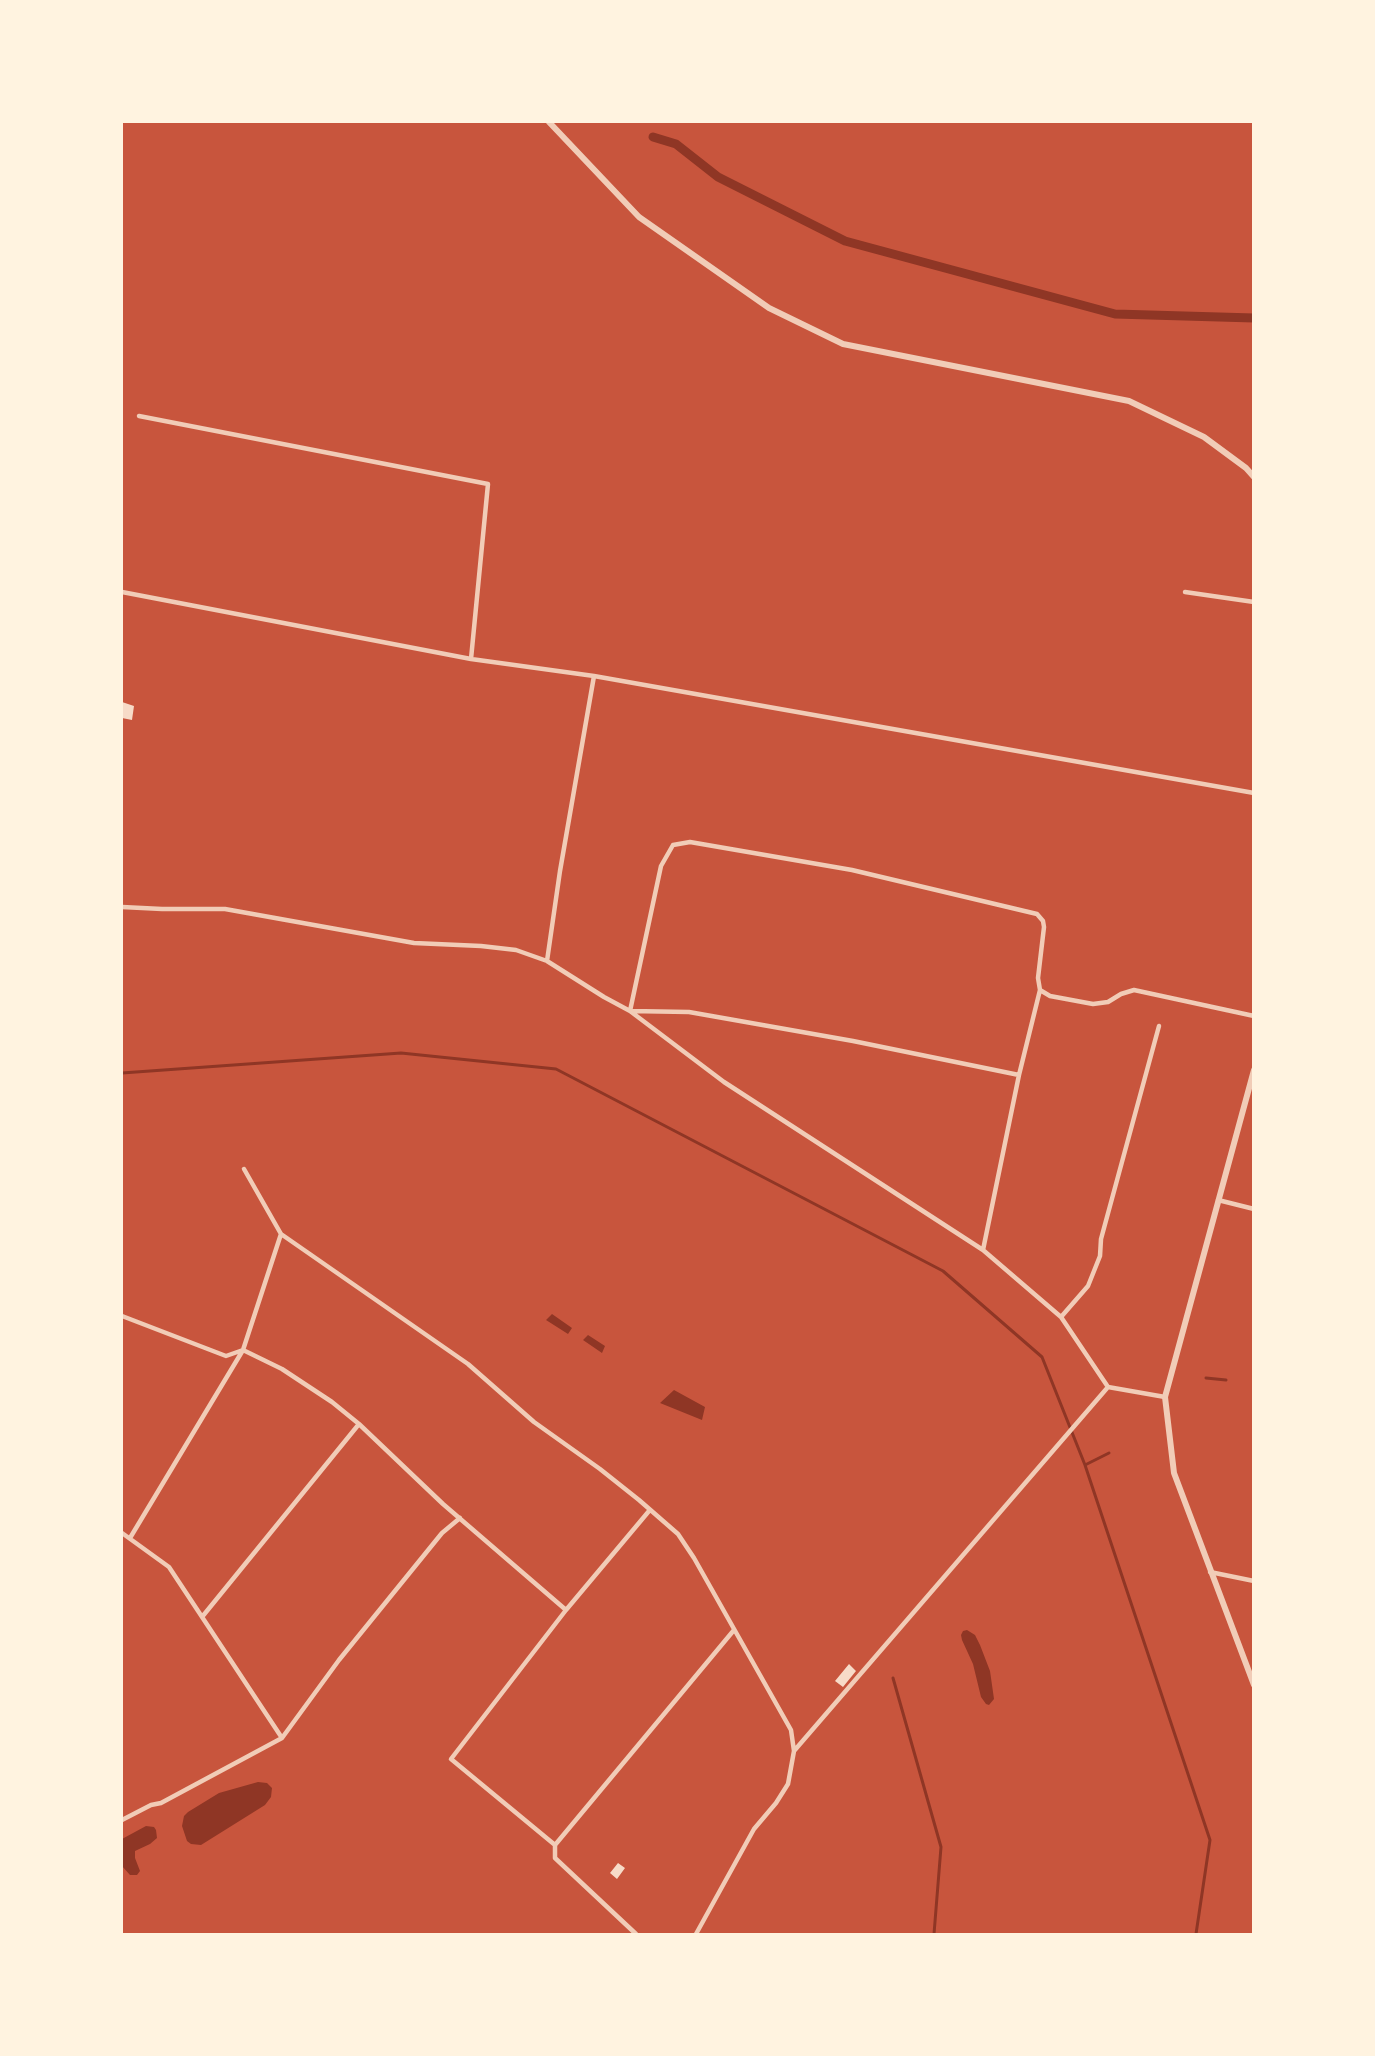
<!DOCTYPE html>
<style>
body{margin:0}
#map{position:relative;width:1375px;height:2056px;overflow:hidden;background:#c8553d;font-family:"Nunito Sans",sans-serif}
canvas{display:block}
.frame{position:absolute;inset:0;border:123px solid #fff3e0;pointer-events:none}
</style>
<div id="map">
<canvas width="1375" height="2056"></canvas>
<div class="frame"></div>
</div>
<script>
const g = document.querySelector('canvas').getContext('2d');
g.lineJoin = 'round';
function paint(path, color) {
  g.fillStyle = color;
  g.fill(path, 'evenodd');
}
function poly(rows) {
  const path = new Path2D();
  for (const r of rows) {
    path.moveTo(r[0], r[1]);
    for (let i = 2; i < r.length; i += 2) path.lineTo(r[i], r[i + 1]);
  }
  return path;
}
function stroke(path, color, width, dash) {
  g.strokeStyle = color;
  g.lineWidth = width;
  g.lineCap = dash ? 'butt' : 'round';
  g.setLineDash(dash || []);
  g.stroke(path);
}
const water = poly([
 [552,1314,572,1328,568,1334,546,1320],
 [588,1335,605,1346,602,1353,583,1340],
 [674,1390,705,1407,702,1420,660,1403],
 [967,1630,975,1635,980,1645,990,1671,994,1699,989,1705,986,1704,981,1697,973,1664,962,1640,961,1635,963,1631],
 [258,1782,267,1783,272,1788,271,1797,265,1805,201,1845,191,1844,187,1841,182,1826,184,1816,188,1812,219,1793],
 [146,1826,154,1827,156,1830,157,1838,150,1844,135,1851,135,1858,140,1871,137,1875,130,1875,122,1866,122,1839]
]);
const stream = poly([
 [122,1073,401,1053,556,1069,943,1271,1042,1357,1085,1465,1210,1840,1196,1934],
 [1206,1378,1226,1380],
 [1085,1465,1109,1453],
 [893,1678,941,1847,934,1934]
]);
const canal = poly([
 [653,137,676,144,718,177,845,241,1115,314,1254,318]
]);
const building = poly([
 [122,702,134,706,132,720,122,718],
 [849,1664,856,1671,843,1687,835,1681],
 [618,1863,625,1868,617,1879,610,1873]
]);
const minor = poly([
 [139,416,488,484,471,659],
 [122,592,471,659,594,676,1254,793],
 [1185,592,1254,602],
 [122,907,162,909,225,909,414,943,481,946,516,950,547,961,604,997,630,1011,724,1082,983,1250,1061,1317,1108,1387],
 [547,961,560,871,594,676],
 [1019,1075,853,1041,689,1012,630,1011,661,866,673,845,690,842,852,870,1037,914,1043,921,1044,927,1038,978,1040,990,1050,996,1093,1004,1108,1002,1121,994,1134,990,1254,1016],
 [244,1169,281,1234,468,1364,534,1422,600,1469,639,1500,678,1534,694,1558,791,1730,794,1751,788,1784,776,1803,754,1829,696,1934],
 [1218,1200,1254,1209],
 [983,1250,1019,1075,1040,990],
 [122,1316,226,1356,243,1350,282,1369,332,1402,359,1424,443,1504,566,1610],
 [1061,1317,1088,1286,1100,1256,1101,1239,1159,1026],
 [122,1533,169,1567,282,1738,161,1803,151,1805,122,1820],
 [130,1538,243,1350,281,1234],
 [1210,1572,1254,1581],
 [202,1617,359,1424],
 [282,1738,339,1660,442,1533,460,1518],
 [794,1751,1108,1387,1165,1397],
 [555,1845,734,1630],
 [636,1934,555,1858,555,1845,451,1759,566,1610,649,1511]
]);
const tertiary = poly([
 [549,122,639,217,769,308,843,344,1129,401,1204,437,1246,468,1254,477],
 [1254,1070,1165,1397,1174,1473,1254,1685]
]);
paint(water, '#8f3625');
stroke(stream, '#8f3625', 3);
stroke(canal, '#8f3625', 9);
paint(building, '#f7dbc8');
stroke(minor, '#f1ccb7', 4.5);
stroke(tertiary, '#f1ccb7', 6);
</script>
